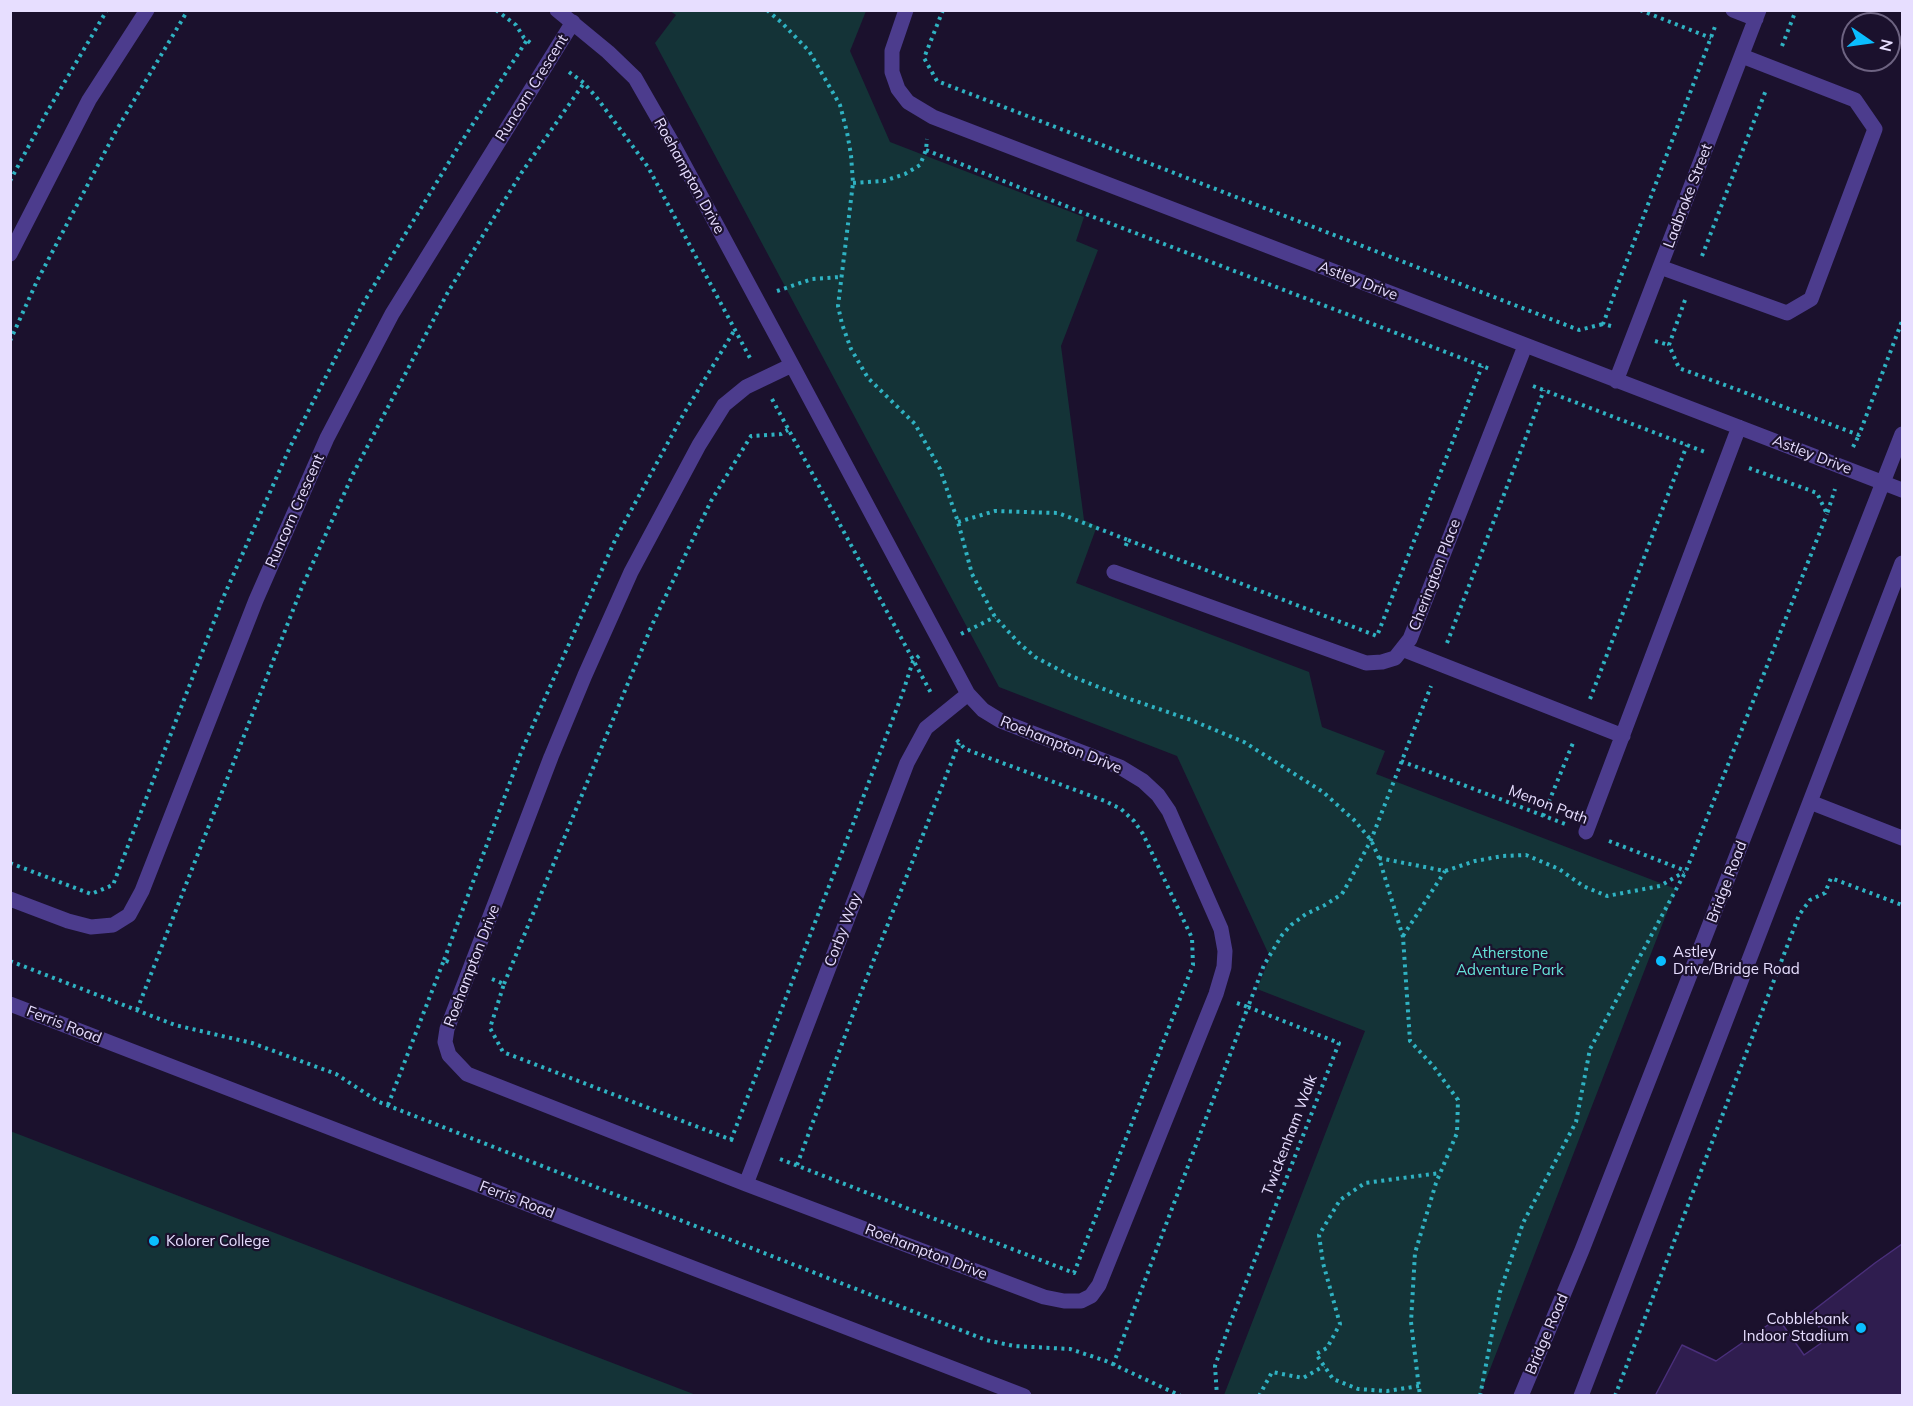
<!DOCTYPE html>
<style>
body{margin:0}
#map{position:relative;width:1913px;height:1406px;overflow:hidden;background:#1b112d;font-family:Mulish,sans-serif}
canvas{display:block}
.frame{position:absolute;inset:0;border:12px solid #e7deff;pointer-events:none}
.north{position:absolute;left:1841px;top:12px;width:60px;height:60px;box-sizing:border-box;background:#1b112d;border:2px solid #6d6381;border-radius:50%;rotate:103deg;font-size:16px;font-weight:700;line-height:24px;text-align:center;color:#e7deff}
.north::after{content:'';display:block;margin:auto;width:21px;height:27px;background:#0abeff;clip-path:polygon(50% 0,100% 100%,50% 72%,0 100%)}
</style>
<div id="map">
<canvas width="1913" height="1406"></canvas>
<div class="frame"></div>
<div class="north">N</div>
</div>
<script>
const g = document.querySelector('canvas').getContext('2d');
g.lineJoin = 'round';
function paint(path, color) {
  g.fillStyle = color;
  g.fill(path, 'evenodd');
}
function poly(rows) {
  const path = new Path2D();
  for (const r of rows) {
    path.moveTo(r[0], r[1]);
    for (let i = 2; i < r.length; i += 2) path.lineTo(r[i], r[i + 1]);
  }
  return path;
}
function stroke(path, color, width, dash) {
  g.strokeStyle = color;
  g.lineWidth = width;
  g.lineCap = dash ? 'butt' : 'round';
  g.setLineDash(dash || []);
  g.stroke(path);
}
function write(font, color, halo, rows, align = 'center') {
  g.font = font + ' Mulish,sans-serif';
  g.lineWidth = 4.5;
  g.setLineDash([]);
  g.textBaseline = 'middle';
  g.strokeStyle = halo;
  g.fillStyle = color;
  for (const [text, x, y, turn = 0] of rows) {
    g.save();
    g.translate(x, y);
    g.rotate((+turn || 0) * Math.PI / 180);
    g.textAlign = isNaN(turn) ? turn : align;
    if (halo) g.strokeText(text, 0, 0);
    g.fillText(text, 0, 0);
    g.restore();
  }
}
const green = poly([
 [670,11,866,11,850,51,890,142,1084,217,1076,241,1098,250,1061,346,1084,520,1097,526,1076,583,1309,672,1322,727,1385,751,1376,774,1676,889,1480,1395,1224,1395,1365,1031,1257,989,1270,957,1177,756,999,687,655,43,676,15],
 [10,1131,584,1352,696,1395,11,1395]
]);
const building = poly([
 [1902,1244,1902,1396,1655,1396,1682,1345,1716,1361,1778,1318,1804,1355,1827,1339,1810,1313,1875,1263,1902,1244]
]);
const path = poly([
 [496,10,516,25,524,38,532,44],
 [767,10,782,23,809,51,840,105,847,132,851,155,853,183,838,306,842,324,851,349,868,378,915,424,940,469,958,522,972,574,995,617,1019,643,1035,657,1071,676,1121,696,1191,720,1244,742,1323,792,1354,820,1371,840,1379,858,1403,937,1410,1041,1434,1067,1458,1100,1457,1133,1436,1183,1415,1253,1411,1322,1420,1396],
 [943,10,924,58,937,81,1579,330,1603,324],
 [1640,10,1711,38],
 [1782,46,1796,10],
 [569,72,584,83,597,98,648,167,750,358],
 [926,150,1091,216,1490,369],
 [10,181,47,112,107,10],
 [853,183,884,181,905,174,920,165,926,150,927,139],
 [1702,256,1766,90],
 [777,291,812,279,840,277],
 [1685,300,1669,345,1679,368,1859,435,1902,321],
 [1611,326,1603,324,1716,24],
 [10,341,37,281,117,129,188,10],
 [1655,341,1669,345],
 [1533,386,1705,452],
 [772,399,931,693],
 [1853,447,1859,435],
 [1749,468,1817,493,1827,514,1835,489],
 [958,522,995,511,1058,513,1128,540,1124,550],
 [1128,540,1377,636,1482,366],
 [961,634,995,617],
 [1447,643,1544,390],
 [1590,699,1687,445],
 [1401,761,1565,824],
 [1543,816,1573,743],
 [1609,841,1686,871],
 [1379,858,1445,871,1475,861,1503,856,1526,855,1559,869,1583,886,1607,896,1660,886,1684,872],
 [10,863,91,894,113,885,223,598,290,447,364,302,460,144,527,40],
 [1403,936,1445,871],
 [444,960,522,750,616,538,683,415,734,331],
 [10,961,175,1025,252,1043,336,1074,379,1102,986,1340,1014,1346,1070,1349,1106,1361,1181,1396],
 [492,979,504,984,490,1028,503,1052,737,1142],
 [504,984,652,625,711,501,751,436,781,434,788,430],
 [1237,1003,1248,1007,1264,965,1282,935,1291,925,1306,914,1325,905,1342,894,1350,880,1371,840,1431,686],
 [137,1010,302,587,353,474,448,292,522,172,584,83],
 [388,1105,444,960,449,962],
 [731,1140,853,824,903,692,913,661,920,655],
 [780,1159,1074,1273,1193,965,1192,938,1143,834,1134,821,1121,809,1105,801,965,749,954,737],
 [797,1165,862,990,959,743],
 [1113,1365,1248,1007,1339,1043,1229,1326,1215,1366,1217,1396],
 [1419,1386,1387,1391,1358,1389,1333,1379,1316,1354,1327,1348,1340,1324,1323,1263,1319,1235,1340,1200,1365,1183,1440,1173],
 [1259,1396,1272,1372,1303,1378,1324,1366],
 [1480,1396,1500,1292,1523,1223,1576,1122,1590,1049,1686,871,1827,514],
 [1615,1396,1799,915,1810,900,1825,893,1831,878,1902,905]
]);
const minor = poly([
 [557,10,608,52,635,78,674,146,792,365,968,694,983,710,1001,721,1120,767,1143,781,1158,795,1169,811,1221,929,1225,951,1224,967,1216,994,1099,1285,1091,1296,1081,1301,1064,1301,1044,1297,746,1184,467,1074,449,1055,445,1042,447,1029,551,757,585,675,631,572,699,445,724,405,746,387,792,365],
 [906,10,892,51,892,72,898,89,908,102,933,117,1902,490],
 [1733,10,1756,19],
 [10,254,89,100,147,10],
 [1660,267,1787,313,1811,299,1875,129,1855,100,1742,56],
 [1616,381,1759,10],
 [1114,572,1366,663,1382,662,1395,658,1410,639,1525,346],
 [1402,649,1623,736],
 [1810,802,1902,838],
 [1586,832,1739,427],
 [10,899,68,921,91,927,113,925,129,915,142,891,256,600,327,438,392,314,573,22],
 [10,1004,1024,1396],
 [746,1184,907,763,926,728,968,694],
 [1521,1396,1582,1250,1902,434],
 [1581,1396,1902,563]
]);
const markers = [
 [1661,961,6,"#0abeff"],
 [154,1241,6,"#0abeff"],
 [1861,1328,6,"#0abeff"]
];
const streetNames = [
 ["Runcorn Crescent",532,88,-58],
 ["Roehampton Drive",689,176,61],
 ["Ladbroke Street",1688,196,-69],
 ["Astley Drive",1358,281,21],
 ["Astley Drive",1812,455,21],
 ["Runcorn Crescent",295,511,-66],
 ["Cherington Place",1435,575,-69],
 ["Roehampton Drive",1061,745,22],
 ["Menon Path",1548,805,21],
 ["Bridge Road",1727,882,-69],
 ["Corby Way",843,930,-69],
 ["Roehampton Drive",472,966,-69],
 ["Ferris Road",64,1025,21],
 ["Twickenham Walk",1290,1135,-69],
 ["Ferris Road",517,1200,21],
 ["Roehampton Drive",926,1252,21],
 ["Bridge Road",1547,1334,-67]
];
const poiNames = [
 ["Astley",1673,952],
 ["Drive/Bridge Road",1673,969],
 ["Kolorer College",166,1241],
 ["Cobblebank",1849,1319,"right"],
 ["Indoor Stadium",1849,1336,"right"]
];
const parkNames = [
 ["Atherstone",1510,953],
 ["Adventure Park",1510,970]
];
paint(green, '#143337');
paint(building, '#2f1d4f');
stroke(building, '#4a2f7b', 1.5);
stroke(path, '#2fb2c2', 4, [3, 4.5]);
stroke(minor, '#4c3c8d', 15);
for (const [x, y, r, color] of markers) {
  const dot = new Path2D();
  dot.arc(x, y, r, 0, 2 * Math.PI);
  g.fillStyle = color;
  g.fill(dot);
  stroke(dot, '#1b112d', 2);
}
write('15px', '#e7deff', '#1b112d', streetNames);
write('15px', '#e7deff', '#1b112d', poiNames, 'left');
write('15px', '#65e3d8', '#1b112d', parkNames);
</script>
